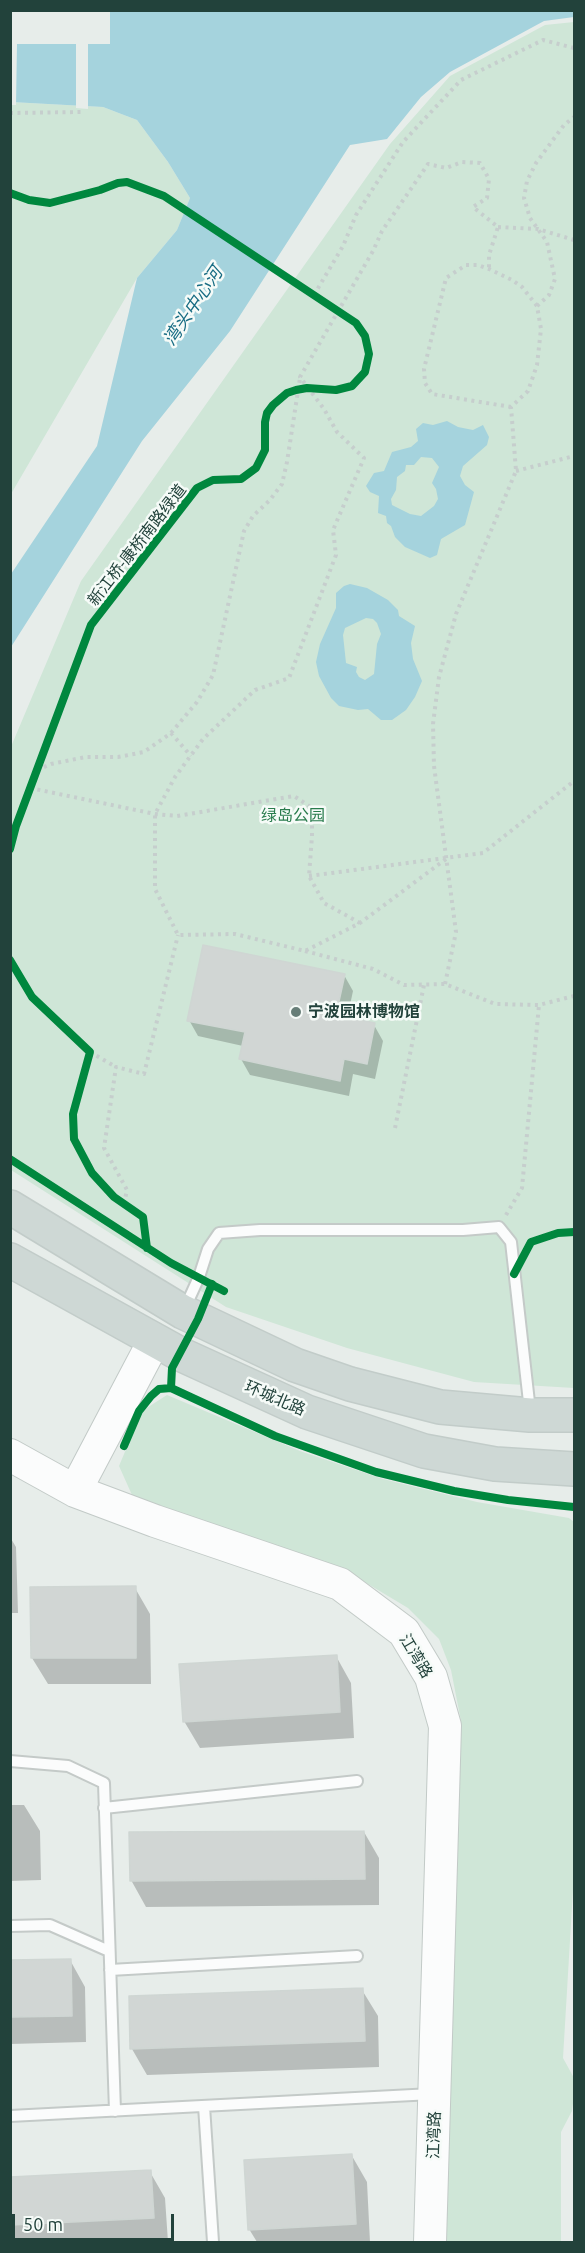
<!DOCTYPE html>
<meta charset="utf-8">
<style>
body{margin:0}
#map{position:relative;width:585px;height:2253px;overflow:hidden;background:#e7edea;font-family:Ubuntu,sans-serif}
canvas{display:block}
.frame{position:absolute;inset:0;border:12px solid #22423b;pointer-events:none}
.scale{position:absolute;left:12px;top:2214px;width:162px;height:27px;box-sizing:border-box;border:3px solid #22423b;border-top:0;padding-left:8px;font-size:18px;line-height:21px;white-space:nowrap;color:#22423b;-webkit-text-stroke:4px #f6fbf8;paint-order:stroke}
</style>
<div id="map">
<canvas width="585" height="2253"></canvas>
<div class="frame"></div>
<div class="scale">50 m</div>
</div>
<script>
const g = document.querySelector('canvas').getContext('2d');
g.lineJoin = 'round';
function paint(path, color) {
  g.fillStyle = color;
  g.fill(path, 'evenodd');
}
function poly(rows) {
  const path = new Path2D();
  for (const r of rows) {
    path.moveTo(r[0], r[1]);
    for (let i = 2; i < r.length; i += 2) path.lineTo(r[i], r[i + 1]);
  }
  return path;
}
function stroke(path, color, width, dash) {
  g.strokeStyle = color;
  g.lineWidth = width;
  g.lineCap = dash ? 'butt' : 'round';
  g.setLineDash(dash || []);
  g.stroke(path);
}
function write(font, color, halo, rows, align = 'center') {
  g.font = font + ' Ubuntu,"Noto Sans SC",sans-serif';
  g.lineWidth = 5;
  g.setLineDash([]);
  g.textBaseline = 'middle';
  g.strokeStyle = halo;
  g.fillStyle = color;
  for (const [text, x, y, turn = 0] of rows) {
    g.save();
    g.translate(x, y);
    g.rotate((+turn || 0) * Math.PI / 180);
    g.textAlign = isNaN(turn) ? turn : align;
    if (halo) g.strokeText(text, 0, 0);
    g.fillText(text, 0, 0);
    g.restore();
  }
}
const green = poly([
 [574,22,574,1388,474,1382,347,1348,226,1307,11,1170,10,749,81,581,390,144,450,76,545,25],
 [11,102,103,107,137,120,168,162,190,198,177,230,137,278,11,494],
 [167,1395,300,1451,383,1479,477,1502,569,1518,574,1522,574,1873,563,2058,574,2078,574,2096,572,2111,561,2132,561,2242,444,2242,461,1721,451,1670,439,1639,408,1608,343,1569,172,1512,132,1495,119,1466,142,1411]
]);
const water = poly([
 [11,11,574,11,574,17,544,21,450,72,421,97,387,139,350,145,230,331,142,441,11,647,11,574,97,446,137,278,177,230,190,198,168,162,137,120,103,107,11,102],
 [447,421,458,427,473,430,483,425,489,437,487,445,463,466,460,476,465,485,474,492,465,525,441,539,437,555,430,558,405,547,395,537,391,526,387,523,386,516,378,513,379,496,370,492,366,486,374,473,384,471,392,452,411,447,418,441,416,429,423,423,433,425],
 [421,457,432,458,439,467,432,483,436,489,438,499,434,506,421,516,410,514,392,505,391,499,396,490,397,477,405,471,406,465,414,465],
 [350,584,367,588,388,600,398,610,399,616,415,626,411,643,413,659,422,681,415,697,406,710,392,720,381,720,368,709,358,710,339,706,331,698,319,676,316,662,320,644,336,608,336,593,344,586],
 [366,618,373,619,377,623,381,634,377,644,374,674,365,680,359,677,356,672,357,667,346,663,343,635,345,628]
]);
const pier = poly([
 [11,11,110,12,110,44,88,44,88,109,76,108,76,44,17,44,16,105,10,105]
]);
const shadow = poly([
 [344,975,353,991,347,1019,374,1025,383,1041,375,1079,353,1074,349,1096,250,1075,241,1059,243,1046,198,1036,189,1020],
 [10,1537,16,1547,18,1613,10,1613],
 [135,1588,150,1614,151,1684,48,1684,32,1658],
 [336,1656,351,1683,354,1738,200,1748,184,1721],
 [10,1805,24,1805,40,1831,41,1880,10,1881],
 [364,1832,379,1858,379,1905,146,1907,131,1880],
 [70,1960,85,1987,86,2042,10,2044,10,1961],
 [362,1990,378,2016,379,2067,147,2075,132,2049,130,1998],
 [352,2156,367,2182,370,2242,257,2242,249,2229],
 [150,2172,165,2198,168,2242,10,2242,10,2178]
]);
const building = poly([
 [203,945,345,974,336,1015,375,1023,367,1064,344,1059,340,1081,239,1059,245,1032,187,1021,203,945],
 [136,1586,136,1658,31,1658,30,1587,136,1586],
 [337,1655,340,1712,183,1722,179,1664,337,1655],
 [364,1831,365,1879,130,1881,129,1832,364,1831],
 [71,1959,72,2016,10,2017,10,1960,71,1959],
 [363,1988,365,2041,130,2049,129,1996,363,1988],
 [352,2154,356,2224,248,2230,244,2160,352,2154],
 [151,2170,154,2218,10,2225,10,2177,151,2170]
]);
const path = poly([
 [10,113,82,112],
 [498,227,538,229,574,240],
 [314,295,343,246,356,215,403,142,461,80,543,40,574,48],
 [537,306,549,295,555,279,547,242,530,218,524,198,527,181,536,163,564,125,574,117],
 [516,471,574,456],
 [171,733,191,756],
 [37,770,51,764,86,757,118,757,144,752,171,733,197,702,213,675,244,531,253,516,270,500,282,484,287,462,300,378],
 [30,788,155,814,177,816,294,796,312,808,312,836,309,876,324,903,360,923],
 [446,859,360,923,305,951,235,934,178,935,155,889,155,814,175,777,203,739,255,690,289,678,336,555,333,530,364,458,337,432,324,409,300,377,373,251,382,231,428,164,446,168,462,162,480,163,489,179,487,198,473,207,498,227,489,255,489,269],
 [309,876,483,853,574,781],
 [305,951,373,969,404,985,445,984,495,1004,539,1005,574,996],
 [445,984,456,932,434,766,433,724,439,677,456,614,516,471,511,407,528,391,537,365,541,329,537,306,522,287,512,280,489,269,478,265,466,265,446,278,424,369,425,383,432,394,511,407],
 [90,1052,116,1067],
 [395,1128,424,985],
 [124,1204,127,1190,104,1148,116,1067,144,1074,178,935],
 [506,1215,522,1188,539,1005]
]);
const lane = poly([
 [184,1310,199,1277,208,1249,219,1233,260,1230,463,1230,499,1227,511,1242,530,1411],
 [10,1761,68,1766,104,1783,115,2111],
 [104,1808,357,1781],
 [10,1926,50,1925,109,1951],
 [110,1970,357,1956],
 [204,2106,213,2242],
 [10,2116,432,2094]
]);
const secondary = poly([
 [154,1341,75,1491,155,1521,340,1584,404,1632,431,1677,445,1726,430,2242],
 [10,1455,75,1491]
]);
const primary = poly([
 [10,1207,183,1312,295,1365,350,1384,440,1407,530,1415,574,1415],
 [10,1260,180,1354,307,1412,424,1451,495,1464,574,1469]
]);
const cycleway = poly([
 [10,193,29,200,50,203,100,190,118,183,127,182,164,196,356,323,365,336,369,354,365,372,352,386,336,390,307,388,296,390,287,393,273,405,267,413,265,422,265,450,256,468,241,479,213,480,197,488,91,625,16,826,10,849],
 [10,960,32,997,90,1052,73,1114,74,1139,92,1173,114,1197,143,1217,147,1248],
 [10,1159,171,1263,224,1291],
 [514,1274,531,1242,558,1233,574,1232],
 [171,1388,172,1368,198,1319,212,1284],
 [124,1446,139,1411,151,1396,159,1389,171,1388,275,1436,376,1472,454,1491,508,1500,574,1507]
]);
const markers = [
 [296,1012,6,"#677e78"]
];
const streetNames = [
 ["新江桥-康桥南路绿道",137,545,-52],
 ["环城北路",275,1398,23],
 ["江湾路",416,1656,59],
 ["江湾路",434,2135,-88]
];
const parkNames = [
 ["绿岛公园",293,816]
];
const poiNames = [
 ["宁波园林博物馆",308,1012]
];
const waterNames = [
 ["湾头中心河",193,306,-56]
];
paint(green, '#cfe6d7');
paint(water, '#a5d3dd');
paint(pier, '#e7edea');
paint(shadow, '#0003');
paint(building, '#d1d6d4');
stroke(building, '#cfd6d3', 1.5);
stroke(lane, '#c4cac8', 14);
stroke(secondary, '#c2cac7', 34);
stroke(primary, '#c2ccc9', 36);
stroke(path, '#c6cecd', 4, [3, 4.5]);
stroke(lane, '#fbfcfc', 10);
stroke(secondary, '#fbfcfc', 32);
stroke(primary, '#ced8d5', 33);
stroke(cycleway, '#00873e', 8);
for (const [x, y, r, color] of markers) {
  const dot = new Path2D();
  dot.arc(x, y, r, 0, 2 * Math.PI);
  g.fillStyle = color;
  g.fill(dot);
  stroke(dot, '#f6fbf8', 2);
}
write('16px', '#22423b', '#f6fbf8', streetNames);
write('16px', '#297c4d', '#f6fbf8', parkNames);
write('bold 16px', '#22423b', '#f6fbf8', poiNames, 'left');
write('italic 18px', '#176c83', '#f6fbf8', waterNames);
</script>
